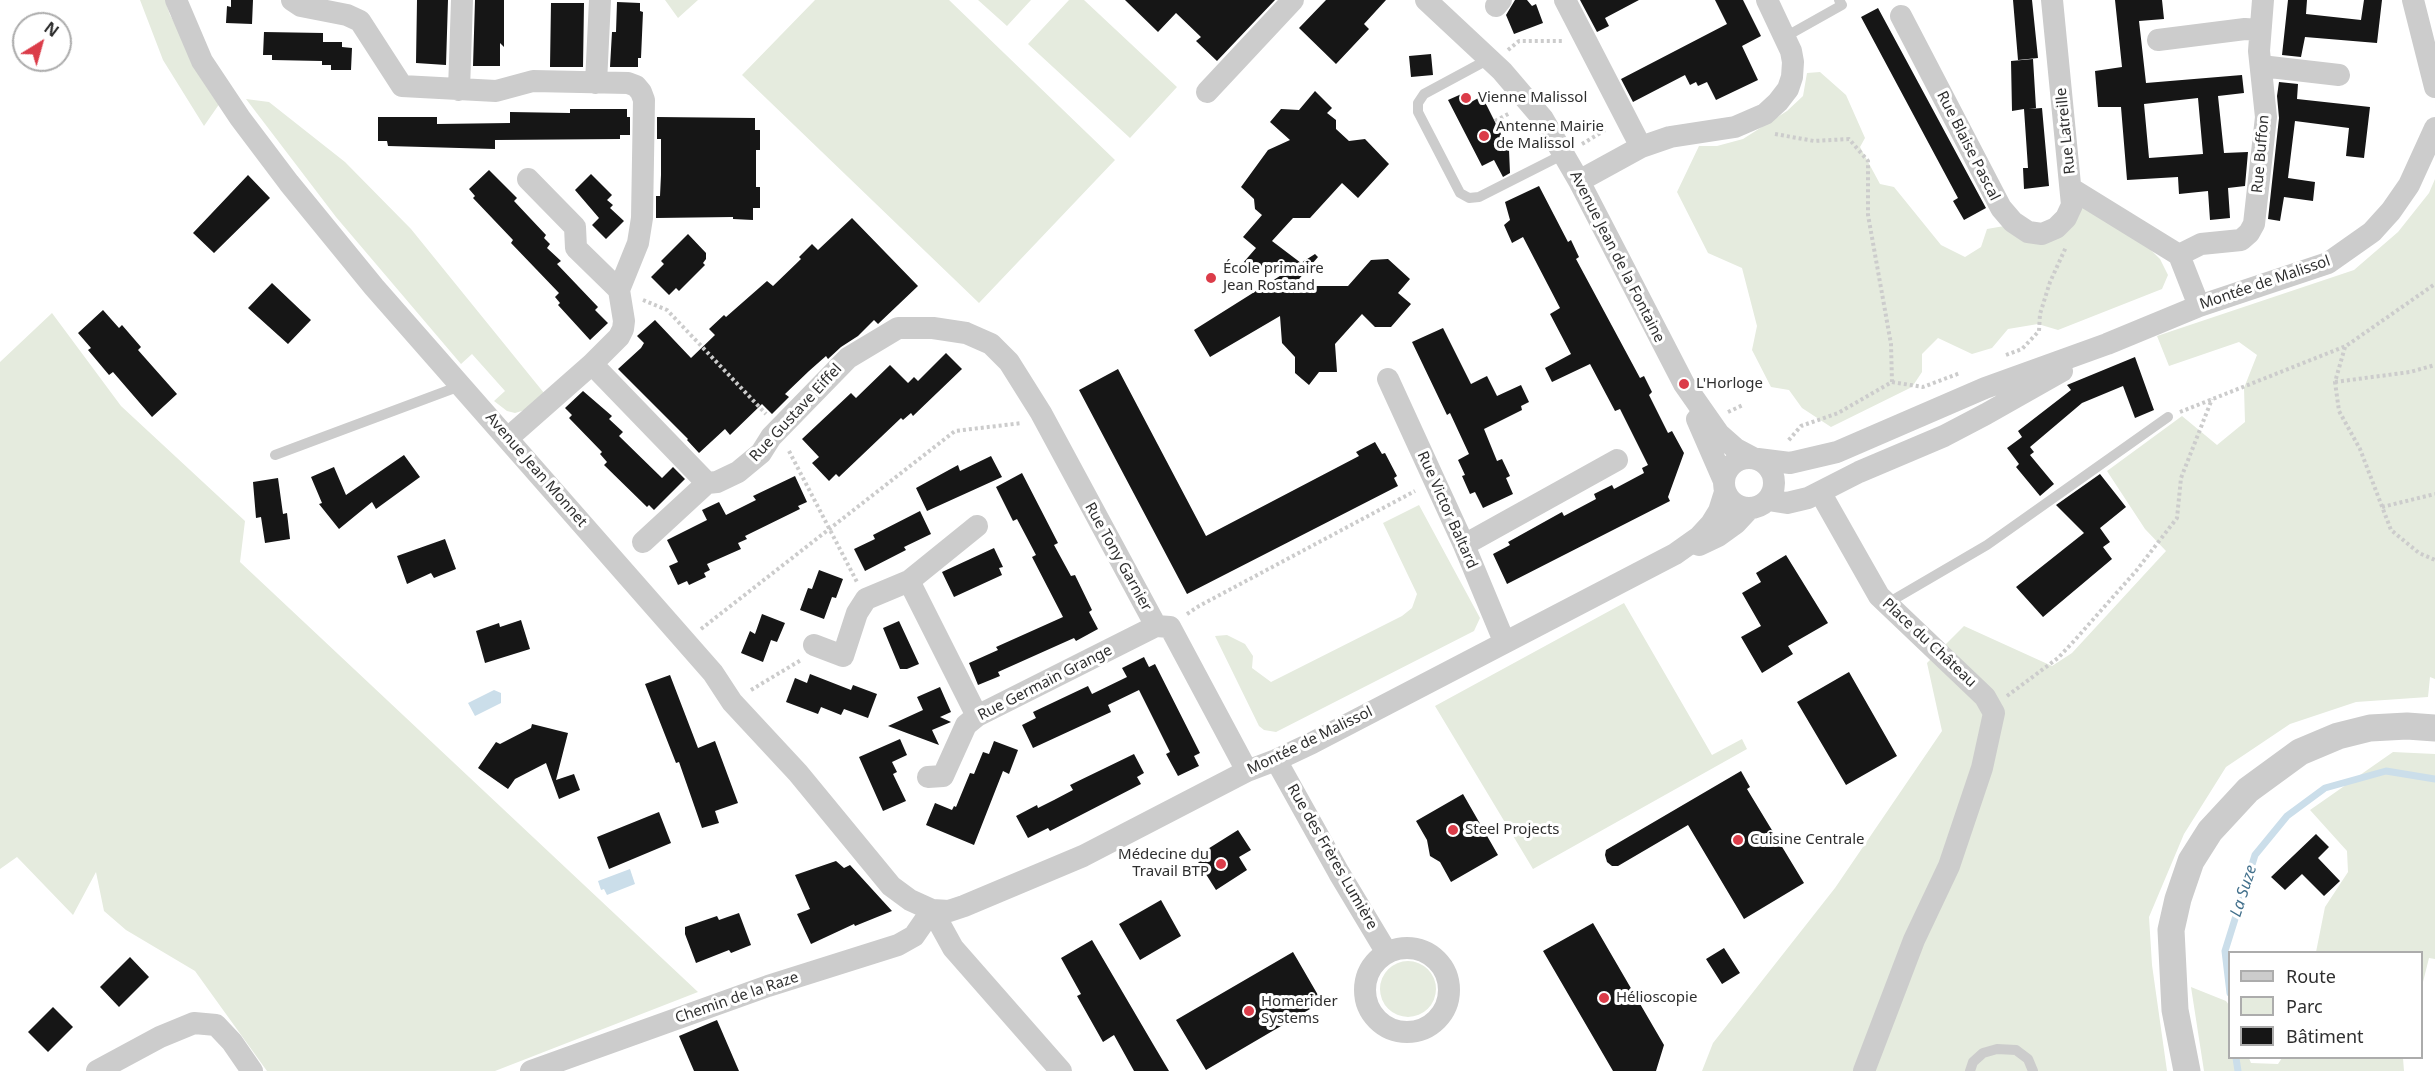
<!DOCTYPE html>
<meta charset="utf-8">
<style>
body{margin:0}
#map{position:relative;width:2435px;height:1071px;overflow:hidden;background:#fff;font-family:"Noto Sans",sans-serif}
canvas{display:block}
.legend{position:absolute;left:2228px;top:951px;width:195px;height:108px;box-sizing:border-box;background:#fff;border:2px solid #acacac;margin:0;padding:8px 10px;list-style:none;font-size:18px;color:#2f2f2f}
.legend li{display:flex;align-items:center;gap:12px;height:30px}
.legend b{width:30px;border:2px solid #acacac}
.north{position:absolute;left:12px;top:12px;width:60px;height:60px;box-sizing:border-box;background:#fff;border:2px solid #acacac;border-radius:50%;rotate:37deg;font-size:16px;font-weight:700;line-height:24px;text-align:center;color:#2f2f2f}
.north::after{content:'';display:block;margin:auto;width:21px;height:27px;background:#db3c49;clip-path:polygon(50% 0,100% 100%,50% 72%,0 100%)}
</style>
<div id="map">
<canvas width="2435" height="1071"></canvas>
<ul class="legend">
<li><b style="height:8px;background:#ccc"></b>Route</li>
<li><b style="height:16px;background:#e5ebde"></b>Parc</li>
<li><b style="height:16px;background:#161616"></b>Bâtiment</li>
</ul>
<div class="north">N</div>
</div>
<script>
const g = document.querySelector('canvas').getContext('2d');
g.lineJoin = 'round';
function paint(path, color) {
  g.fillStyle = color;
  g.fill(path, 'evenodd');
}
function poly(rows) {
  const path = new Path2D();
  for (const r of rows) {
    if (r.length === 3) {
      path.moveTo(r[0] + r[2], r[1]);
      path.arc(r[0], r[1], r[2], 0, 2 * Math.PI);
      continue;
    }
    path.moveTo(r[0], r[1]);
    for (let i = 2; i < r.length; i += 2) path.lineTo(r[i], r[i + 1]);
  }
  return path;
}
function stroke(path, color, width, dash) {
  g.strokeStyle = color;
  g.lineWidth = width;
  g.lineCap = dash ? 'butt' : 'round';
  g.setLineDash(dash || []);
  g.stroke(path);
}
function write(font, color, halo, rows, align = 'center') {
  g.font = font + ' "Noto Sans",sans-serif';
  g.lineWidth = 6;
  g.setLineDash([]);
  g.textBaseline = 'middle';
  g.strokeStyle = halo;
  g.fillStyle = color;
  for (const [text, x, y, turn = 0] of rows) {
    g.save();
    g.translate(x, y);
    g.rotate((+turn || 0) * Math.PI / 180);
    g.textAlign = isNaN(turn) ? turn : align;
    if (halo) g.strokeText(text, 0, 0);
    g.fillText(text, 0, 0);
    g.restore();
  }
}
const green = poly([
 [140,0,165,0,170,15,220,103,204,126,163,60],
 [665,0,698,0,678,18],
 [815,0,949,0,1115,160,979,303,742,75],
 [978,0,1031,0,1007,26],
 [1069,0,1084,0,1177,87,1130,138,1028,44],
 [1820,72,1846,95,1865,138,1860,147,1880,184,1894,187,1941,245,1965,257,1981,247,1987,229,2010,225,2027,236,2083,206,2147,246,2160,259,2168,275,2162,289,2058,330,2038,324,2008,329,1992,348,1972,354,1938,338,1922,354,1922,372,1912,387,1831,427,1802,408,1789,390,1771,387,1752,350,1757,326,1742,268,1708,253,1677,192,1699,146,1717,146,1743,139,1787,111,1803,96,1807,73],
 [246,99,269,102,345,162,411,229,544,393,525,410,515,413,507,411,494,401,505,391,472,354,461,364,336,217],
 [2435,179,2435,679,2430,677,2428,697,2356,702,2290,724,2226,767,2184,834,2149,917,2152,965,2167,1071,1702,1071,1713,1043,1835,888,1942,731,1927,663,1964,626,2052,666,2072,653,2166,551,2145,529,2107,471,2182,416,2217,445,2245,422,2244,388,2257,355,2239,342,2169,366,2157,336,2354,270,2398,232,2429,193],
 [52,313,121,406,245,521,240,562,698,992,495,1071,267,1071,195,971,126,930,104,911,96,872,73,915,17,857,0,869,0,362],
 [1419,505,1480,618,1474,631,1276,732,1264,730,1259,726,1215,636,1227,635,1245,644,1253,656,1252,668,1271,682,1402,616,1412,608,1417,594,1383,523],
 [1624,603,1712,755,1742,739,1747,749,1533,869,1435,706],
 [2393,752,2435,754,2435,959,2429,958,2422,986,2422,952,2316,952,2325,907,2348,872,2347,851,2310,810],
 [1408,989,28],
 [2191,987,2226,1001,2229,1005,2230,1058,2249,1058,2251,1063,2278,1064,2282,1058,2403,1058,2404,1071,2204,1071]
]);
const water = poly([
 [494,690,501,693,501,703,475,716,468,703],
 [630,869,635,884,607,895,604,889,601,890,598,881]
]);
const stream = poly([
 [2230,993,2225,951,2255,855,2287,816,2325,788,2386,771,2435,779],
 [2236,1058,2238,1071]
]);
const building = poly([
 [231,0,253,0,252,24,226,23,227,6,231,7],
 [417,0,448,0,446,65,416,63],
 [475,0,504,0,504,47,500,43,500,66,473,66],
 [1125,0,1275,0,1217,61,1196,41,1201,37,1176,13,1158,32],
 [1326,0,1386,0,1364,24,1369,29,1336,64,1299,28],
 [1527,0,1532,6,1536,4,1543,23,1514,34,1506,15,1515,0],
 [1580,0,1639,0,1605,18,1609,26,1597,32],
 [1715,0,1743,0,1761,36,1742,46,1758,80,1716,100,1707,82,1698,86,1696,82,1690,85,1685,75,1633,102,1621,79,1727,24],
 [2013,0,2032,0,2038,58,2018,60],
 [2115,0,2162,0,2164,19,2139,21,2146,83,2242,75,2244,93,2218,96,2224,153,2248,152,2245,186,2228,188,2230,218,2210,220,2208,191,2179,194,2178,177,2127,180,2121,107,2098,107,2095,71,2122,67],
 [2198,98,2203,154,2149,158,2144,104],
 [2288,0,2307,0,2306,14,2361,20,2364,0,2382,0,2377,43,2305,37,2301,57,2282,55],
 [617,2,640,3,640,11,643,12,641,58,638,58,638,67,610,67,612,32,616,32],
 [551,3,584,3,583,67,550,67],
 [1878,8,1986,208,1964,220,1953,201,1958,198,1861,17],
 [264,32,323,33,323,42,342,42,342,47,352,48,351,70,331,70,331,65,322,65,322,61,272,60,272,55,263,55],
 [1431,54,1433,75,1411,77,1409,56],
 [2033,59,2036,108,2029,109,2042,108,2049,186,2024,189,2023,168,2028,168,2024,109,2012,111,2011,61],
 [2279,82,2298,84,2297,99,2370,107,2364,158,2346,156,2349,128,2295,121,2288,178,2315,182,2313,201,2284,197,2280,221,2268,219,2279,118,2277,96],
 [1315,91,1332,108,1327,113,1336,120,1336,129,1349,141,1365,139,1389,164,1358,198,1342,183,1310,218,1293,218,1272,241,1301,263,1315,254,1318,257,1293,286,1348,286,1371,260,1388,259,1410,279,1398,293,1411,304,1391,327,1375,327,1362,314,1335,344,1337,372,1319,372,1309,385,1295,373,1295,357,1282,343,1280,316,1210,357,1194,330,1291,269,1236,271,1256,248,1243,237,1262,215,1255,209,1254,199,1241,187,1268,150,1290,140,1270,122,1281,109,1299,110],
 [1466,92,1471,102,1482,96,1509,150,1510,173,1503,177,1494,160,1482,166,1448,100],
 [570,109,627,109,627,117,630,117,630,135,620,135,620,139,495,140,495,149,388,146,387,141,378,141,378,117,437,117,437,124,510,123,510,112,570,113],
 [657,117,755,118,755,130,760,130,760,150,756,150,756,187,760,187,760,208,753,208,753,220,733,219,733,217,656,218,656,196,660,196,661,175,661,139,657,139],
 [489,170,517,198,514,201,546,235,544,238,550,244,547,248,561,261,557,264,598,307,595,310,608,323,590,340,558,305,560,303,555,297,559,293,511,243,513,240,473,198,475,196,469,189],
 [591,174,612,195,607,200,613,205,610,208,624,221,606,239,592,225,599,218,575,190],
 [248,175,270,198,214,253,193,233],
 [1539,186,1568,242,1571,240,1579,257,1576,259,1640,378,1644,376,1652,392,1649,395,1668,433,1672,431,1684,453,1668,497,1670,501,1507,584,1493,554,1510,545,1508,542,1562,512,1564,516,1596,499,1594,494,1612,485,1614,489,1644,473,1642,468,1648,465,1620,409,1615,411,1590,364,1552,382,1545,368,1571,354,1550,314,1560,308,1523,237,1512,243,1504,225,1510,220,1505,202],
 [852,218,918,286,878,324,874,320,858,336,841,347,828,359,826,356,809,371,785,394,789,397,772,414,762,404,730,435,725,429,699,453,687,440,688,439,618,369,641,348,644,343,637,336,655,320,691,358,715,335,709,329,724,315,726,317,767,281,773,286,801,259,799,257,812,244,818,250],
 [688,234,706,253,706,259,703,263,705,265,679,291,676,288,669,295,651,277,664,264,661,261],
 [272,283,311,320,288,344,248,308],
 [103,310,119,328,122,325,141,347,138,350,177,394,152,417,113,372,109,375,88,350,91,348,78,333],
 [1443,328,1471,384,1487,376,1497,396,1521,385,1529,402,1521,406,1522,410,1484,429,1497,461,1502,459,1510,476,1506,478,1513,494,1483,508,1475,492,1470,494,1462,476,1465,475,1458,460,1469,454,1450,413,1447,415,1412,342],
 [946,353,962,369,913,416,911,413,903,420,901,418,839,477,836,474,829,481,812,463,819,457,802,439,851,393,856,398,890,365,908,383,914,377,918,381],
 [2135,357,2154,410,2135,418,2123,386,2082,403,2030,447,2034,452,2030,455,2054,484,2040,496,2016,467,2019,464,2007,448,2022,437,2018,431,2071,390,2067,385],
 [1118,369,1206,536,1359,456,1356,452,1375,442,1382,454,1385,453,1397,476,1394,478,1398,486,1187,594,1079,390],
 [583,391,612,416,609,419,623,432,619,436,662,478,673,467,685,479,654,510,649,505,647,507,604,465,607,462,600,454,602,452,569,418,572,415,565,408],
 [404,455,420,477,376,509,372,502,339,529,319,504,322,503,311,477,334,467,346,495],
 [991,456,1002,477,927,511,916,488,958,465,960,471],
 [1022,473,1058,543,1054,545,1071,576,1075,575,1092,610,1089,612,1098,629,1076,641,1074,638,998,672,1000,676,978,685,969,663,998,650,996,647,1063,617,1032,557,1036,555,1026,536,1017,519,1013,521,996,487],
 [2100,474,2126,507,2100,528,2110,542,2103,547,2112,559,2043,617,2016,587,2084,533,2056,505],
 [795,476,807,502,798,506,800,509,745,536,747,539,738,543,741,549,707,564,710,570,704,573,706,577,689,585,687,581,678,585,669,566,678,562,667,540,707,520,702,510,719,502,726,515,756,500,753,496],
 [278,478,283,514,287,513,290,539,265,543,261,517,256,518,253,482],
 [920,511,931,534,904,547,906,550,865,571,854,549,875,539,873,535],
 [445,539,456,569,434,578,431,573,407,584,397,556],
 [994,548,1003,567,999,568,1002,575,954,597,942,572],
 [1786,555,1828,623,1788,646,1793,654,1762,673,1741,637,1761,626,1742,593,1761,582,1756,573],
 [819,570,843,579,836,598,832,597,824,619,800,610,808,588,812,589],
 [762,614,785,623,777,642,771,640,763,662,741,653,750,631,755,634],
 [521,620,530,649,485,663,476,631,499,623,500,627],
 [899,621,919,664,907,669,900,669,883,628],
 [1144,657,1149,667,1155,664,1200,753,1194,756,1199,766,1178,776,1166,754,1170,752,1139,690,1108,705,1111,712,1033,748,1022,725,1036,718,1033,712,1088,686,1092,694,1127,677,1122,668],
 [1849,672,1897,756,1846,785,1797,702],
 [810,674,851,690,853,685,877,694,868,718,844,709,841,715,821,707,818,714,786,702,795,678,807,683],
 [670,675,698,748,715,741,738,803,715,811,719,823,702,828,679,762,676,763,645,684],
 [940,687,951,712,940,717,951,722,932,730,939,745,888,726,923,710,917,697],
 [532,724,568,733,556,780,574,774,580,790,559,799,546,763,515,779,508,789,478,768,496,742,500,744,531,728],
 [900,739,907,755,892,762,897,772,893,774,906,801,883,811,859,757],
 [994,741,1018,750,1009,774,1003,771,974,845,926,825,935,803,952,810,954,806,956,807,970,773,974,774,983,752,989,754],
 [1134,754,1144,773,1137,777,1141,784,1050,831,1048,828,1028,838,1016,816,1037,805,1038,808,1054,800,1073,790,1070,785],
 [1741,771,1750,787,1747,789,1804,883,1744,919,1688,825,1618,866,1612,866,1607,862,1605,855,1606,850],
 [1463,794,1498,855,1451,882,1440,862,1430,856,1427,840,1416,821],
 [659,812,671,843,609,869,597,837],
 [1238,830,1251,850,1239,857,1247,870,1216,890,1195,857],
 [2316,834,2329,847,2318,858,2340,881,2324,896,2302,874,2285,890,2271,877],
 [836,861,844,868,850,865,892,911,855,926,854,924,811,944,797,914,810,909,795,875],
 [1161,900,1181,936,1140,960,1119,924],
 [739,913,751,945,731,953,729,950,696,963,685,934,685,927,717,916,719,920],
 [1593,923,1664,1045,1656,1071,1613,1071,1543,951],
 [1092,940,1153,1044,1169,1071,1134,1071,1114,1035,1103,1042,1077,996,1081,994,1061,958],
 [1724,948,1740,973,1722,984,1706,959],
 [1293,952,1322,1002,1206,1070,1176,1020],
 [130,957,149,977,119,1007,100,987],
 [53,1007,73,1027,48,1052,28,1032],
 [717,1020,739,1071,694,1071,679,1036]
]);
const path = poly([
 [1508,50,1519,41,1564,41],
 [1495,121,1510,113],
 [1775,134,1814,141,1849,139,1868,161,1868,215,1891,344,1892,382,1838,413,1801,426,1788,441],
 [1582,144,1607,129],
 [643,300,667,310,766,414],
 [2345,347,2335,382,2339,411,2360,449,2391,530,2419,553,2435,560],
 [2006,355,2022,349,2039,331,2040,314,2050,282,2066,247],
 [1892,382,1923,387,1960,373],
 [2335,382,2410,372,2435,365],
 [1728,412,1743,405],
 [2180,412,2346,346,2435,284],
 [789,451,857,582],
 [2382,507,2435,494],
 [1187,614,1199,606,1415,491],
 [701,629,955,431,1022,423],
 [751,690,801,660],
 [2007,696,2058,658,2074,641,2136,571,2177,518,2181,478,2212,399]
]);
const service = poly([
 [1785,37,1842,5,1839,0],
 [1489,59,1424,94,1418,103,1418,112,1460,193,1469,198,1479,197,1564,154],
 [275,455,460,386],
 [1886,604,1987,545,2168,417],
 [1970,1071,1973,1062,1983,1053,1997,1049,2016,1050,2028,1059,2033,1071]
]);
const minor = poly([
 [176,0,202,61,240,118,289,183,374,287,713,673,732,702,798,773,891,886,910,900,932,910,949,911,964,906,1083,856,1247,771,1276,760,1312,743,1675,554,1699,537,1711,524,1719,511,1725,492],
 [292,0,301,6,347,15,360,21,402,86,496,91,533,81,628,83,636,86,641,92,644,100,642,218,638,243,619,290,624,321,623,329,619,337,592,364,508,438],
 [1426,0,1502,71,1543,119,1579,181,1684,384,1719,434,1736,449,1753,458],
 [1565,0,1641,147],
 [2413,0,2435,87],
 [1496,6,1501,0],
 [1901,16,2001,208,2013,222,2028,232,2042,234,2056,228,2066,218,2072,205,2052,0],
 [2158,40,2245,29,2259,30],
 [2261,66,2339,75],
 [596,83,600,0],
 [459,90,462,0],
 [1207,92,1293,0],
 [528,179,575,227,576,248,619,290],
 [1579,181,1641,147,1670,137,1735,127,1765,114,1778,102,1788,89,1792,77,1793,62,1791,51,1767,0],
 [2072,189,2179,255,2199,306],
 [2179,255,2201,244,2241,240,2249,233,2254,224,2266,117,2259,51,2263,0],
 [592,364,707,483],
 [1388,379,1464,545,1504,641],
 [1697,419,1724,481],
 [1749,483,25],
 [1758,459,1790,463,1837,452,1985,388,2107,344,2199,306,2328,263,2372,232,2391,211,2409,185,2435,128],
 [1820,492,1879,596,1985,697,1994,713,1982,768,1949,866,1914,940,1864,1071],
 [1768,500,1787,503,1808,498,1859,472,1944,436,1986,414,2062,371],
 [643,542,707,483,717,482,738,472,761,453,771,437,848,358,898,328,933,328,966,333,991,344,1009,362,1041,413,1156,626,1170,627,1247,771],
 [1464,545,1617,460],
 [1699,545,1718,536,1736,523,1750,508],
 [909,581,977,716],
 [814,645,843,656,857,613,866,599,909,581,977,526],
 [1276,760,1339,873,1387,953],
 [928,777,943,776,966,725,977,716,1156,626],
 [932,910,953,948,1061,1071],
 [1407,990,42],
 [97,1071,160,1037,194,1023,216,1025,232,1042,252,1071],
 [531,1071,768,986,898,945,914,936,932,910]
]);
const tertiary = poly([
 [2187,1071,2175,1010,2171,930,2178,899,2191,861,2210,831,2248,790,2300,752,2338,736,2370,728,2407,726,2435,728]
]);
const markers = [
 [1466,98,6,"#db3c49"],
 [1484,136,6,"#db3c49"],
 [1211,278,6,"#db3c49"],
 [1684,384,6,"#db3c49"],
 [1453,830,6,"#db3c49"],
 [1738,840,6,"#db3c49"],
 [1221,864,6,"#db3c49"],
 [1604,998,6,"#db3c49"],
 [1249,1011,6,"#db3c49"]
];
const poiNames = [
 ["Vienne Malissol",1478,98],
 ["Antenne Mairie",1496,127],
 ["de Malissol",1496,144],
 ["École primaire",1223,269],
 ["Jean Rostand",1223,286],
 ["L'Horloge",1696,384],
 ["Steel Projects",1465,830],
 ["Cuisine Centrale",1750,840],
 ["Médecine du",1209,855,"right"],
 ["Travail BTP",1209,872,"right"],
 ["Hélioscopie",1616,998],
 ["Homerider",1261,1002],
 ["Systems",1261,1019]
];
const streetNames = [
 ["Rue Latreille",2066,131,-96],
 ["Rue Blaise Pascal",1968,146,63],
 ["Rue Buffon",2261,154,-85],
 ["Avenue Jean de la Fontaine",1617,257,63],
 ["Montée de Malissol",2265,283,-19],
 ["Rue Gustave Eiffel",796,413,-47],
 ["Avenue Jean Monnet",536,470,49],
 ["Rue Victor Baltard",1447,510,66],
 ["Rue Tony Garnier",1118,557,61],
 ["Place du Château",1929,643,43],
 ["Rue Germain Grange",1045,683,-27],
 ["Montée de Malissol",1310,741,-26],
 ["Rue des Frères Lumière",1332,857,60],
 ["Chemin de la Raze",737,998,-19]
];
const waterNames = [
 ["La Suze",2244,891,-72]
];
paint(green, '#e5ebde');
paint(water, '#cbdeea');
stroke(stream, '#cbdeea', 7);
paint(building, '#161616');
stroke(path, '#ccc', 4, [3, 3]);
stroke(service, '#ccc', 10);
stroke(minor, '#ccc', 22);
stroke(tertiary, '#ccc', 27);
for (const [x, y, r, color] of markers) {
  const dot = new Path2D();
  dot.arc(x, y, r, 0, 2 * Math.PI);
  g.fillStyle = color;
  g.fill(dot);
  stroke(dot, '#fff', 2);
}
write('15px', '#2f2f2f', '#fff', poiNames, 'left');
write('15px', '#2f2f2f', '#fff', streetNames);
write('italic 16px', '#42708c', '#fff', waterNames);
</script>
